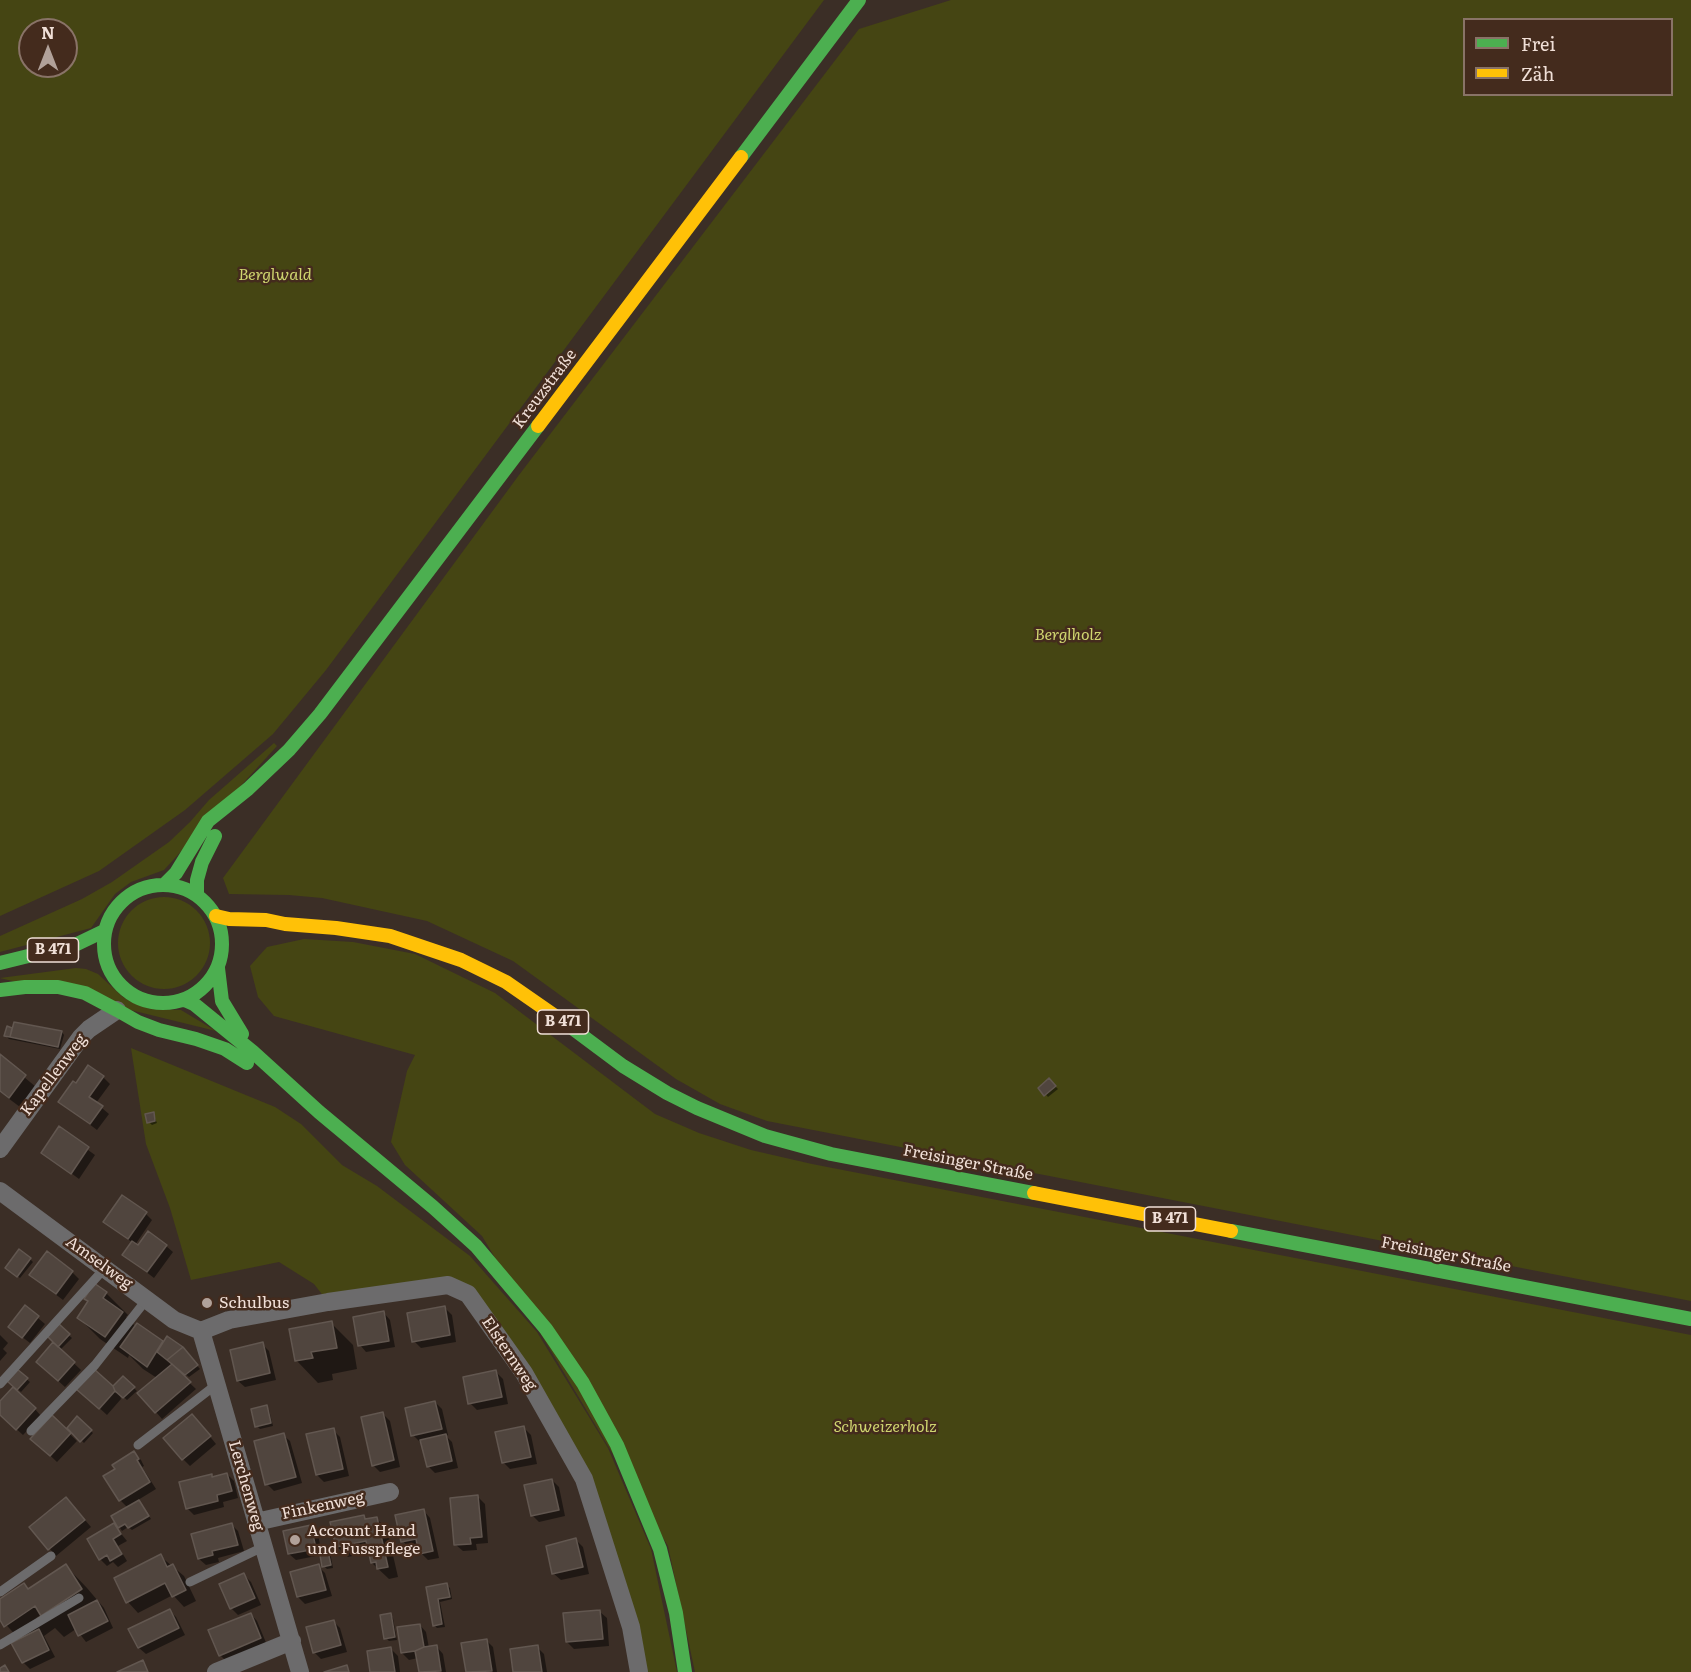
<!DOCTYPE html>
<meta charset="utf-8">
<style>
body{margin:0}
#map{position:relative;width:1691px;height:1672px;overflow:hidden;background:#3b2e26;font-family:Literata,serif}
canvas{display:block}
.legend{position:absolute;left:1463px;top:18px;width:210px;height:78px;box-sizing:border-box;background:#442b1d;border:2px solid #897367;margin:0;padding:8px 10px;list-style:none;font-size:18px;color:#f0dfd7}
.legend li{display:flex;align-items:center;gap:12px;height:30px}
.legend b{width:30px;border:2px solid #897367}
.north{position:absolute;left:18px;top:18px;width:60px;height:60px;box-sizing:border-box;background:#442b1d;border:2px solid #897367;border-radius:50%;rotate:0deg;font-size:16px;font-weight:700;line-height:24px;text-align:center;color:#f0dfd7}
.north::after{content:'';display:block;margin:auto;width:21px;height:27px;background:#b1a199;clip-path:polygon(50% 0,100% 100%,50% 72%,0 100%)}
</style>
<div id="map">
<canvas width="1691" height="1672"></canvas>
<ul class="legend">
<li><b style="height:8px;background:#4caf50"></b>Frei</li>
<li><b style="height:8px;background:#ffc107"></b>Zäh</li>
</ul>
<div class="north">N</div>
</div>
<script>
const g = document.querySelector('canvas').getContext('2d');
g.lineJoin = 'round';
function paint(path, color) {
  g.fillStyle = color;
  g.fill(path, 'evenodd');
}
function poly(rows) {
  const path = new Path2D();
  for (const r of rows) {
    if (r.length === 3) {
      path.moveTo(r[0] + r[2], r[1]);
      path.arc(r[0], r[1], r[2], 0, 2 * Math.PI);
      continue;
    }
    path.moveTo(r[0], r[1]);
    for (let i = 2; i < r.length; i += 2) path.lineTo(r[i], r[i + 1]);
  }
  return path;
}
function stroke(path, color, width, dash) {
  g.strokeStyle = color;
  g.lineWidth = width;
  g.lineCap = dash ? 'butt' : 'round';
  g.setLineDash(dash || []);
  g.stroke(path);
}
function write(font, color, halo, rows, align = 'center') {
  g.font = font + ' Literata,serif';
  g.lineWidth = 5;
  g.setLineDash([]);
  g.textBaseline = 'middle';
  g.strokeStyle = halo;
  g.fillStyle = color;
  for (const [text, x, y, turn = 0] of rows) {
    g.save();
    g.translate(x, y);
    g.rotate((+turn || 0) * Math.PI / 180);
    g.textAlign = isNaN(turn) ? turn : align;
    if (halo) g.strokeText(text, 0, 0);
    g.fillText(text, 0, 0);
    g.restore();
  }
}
const green = poly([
 [0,0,824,0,326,670,273,734,185,810,99,871,0,916],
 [30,30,66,30,66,66,30,66],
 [951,0,1691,0,1691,1301,767,1121,720,1104,676,1079,513,961,427,921,322,898,289,895,229,894,223,878,519,475,859,29],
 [1464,20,1672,20,1672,94,1464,94],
 [274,743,277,746,164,870,131,882,115,894,91,928,0,952,0,936,82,899,112,882,169,842,190,822,209,800],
 [164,943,46],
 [304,939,353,942,415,954,495,993,655,1114,699,1133,751,1150,812,1164,1691,1335,1691,1672,695,1672,668,1546,482,1236,405,1165,391,1142,407,1071,415,1055,274,1016,258,997,250,966,267,947],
 [76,968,86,969,98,974,123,997,134,1003,150,1009,181,1010,216,1031,0,978],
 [131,1048,275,1107,301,1124,342,1165,377,1186,470,1256,537,1332,608,1448,651,1549,677,1672,639,1672,584,1479,467,1294,448,1285,328,1302,314,1284,279,1262,191,1280,170,1208,146,1144]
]);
const shadow = poly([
 [8,1028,62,1032,64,1035,60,1049,9,1039,6,1036],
 [0,1057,36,1087,20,1107,0,1092],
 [103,1077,110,1084,96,1103,109,1114,97,1130,60,1102,76,1085],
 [1049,1080,1058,1089,1048,1097,1040,1088],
 [153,1114,157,1123,152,1125,149,1122],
 [59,1129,95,1155,79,1179,43,1152],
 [146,1214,152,1220,135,1245,166,1246,173,1252,154,1278,124,1255,133,1243,105,1222],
 [30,1259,33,1262,20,1278,10,1270],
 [72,1272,79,1279,63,1300,38,1281],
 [95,1285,106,1293,128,1315,126,1317,136,1327,164,1344,182,1349,200,1369,189,1377,180,1370,178,1372,196,1389,162,1419,156,1412,157,1378,143,1369,129,1355,128,1358,100,1339,79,1318,89,1302],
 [25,1307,45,1324,30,1343,17,1333],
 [445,1308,452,1315,456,1342,421,1348,414,1341],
 [384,1313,390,1320,395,1347,366,1352,360,1345],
 [331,1323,353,1345,357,1369,332,1374,333,1380,318,1383,297,1361,291,1330],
 [58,1326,72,1338,60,1350,81,1370,65,1387,45,1369],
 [0,1335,8,1343,3,1349,7,1353,0,1361],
 [262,1344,269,1351,276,1380,245,1387,238,1381],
 [17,1371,30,1382,21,1392,9,1381],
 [496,1372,503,1379,508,1404,477,1410,470,1403],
 [123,1378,137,1391,127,1400,119,1393,121,1399,107,1415,85,1395,115,1390],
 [435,1402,442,1409,448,1435,446,1436,452,1442,458,1468,435,1473,429,1467,422,1441,420,1442,413,1435],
 [0,1403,35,1409,41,1416,23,1435,0,1414],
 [266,1407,269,1410,273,1426,260,1429,257,1426],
 [383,1414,390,1421,400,1467,380,1472,373,1465],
 [52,1417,77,1441,57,1462,39,1445],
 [77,1418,93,1433,84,1443,69,1428],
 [199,1423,216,1444,190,1466,183,1459],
 [524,1428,531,1435,537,1464,510,1469,503,1462],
 [333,1430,340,1437,349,1476,324,1482,317,1475],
 [283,1435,290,1441,302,1483,274,1491,267,1484],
 [134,1453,141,1460,144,1466,142,1467,156,1489,138,1500,151,1519,132,1530,128,1527,122,1531,113,1517,128,1508,120,1500,117,1470],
 [227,1474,234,1481,238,1498,223,1502,224,1507,194,1515,187,1508,211,1475,214,1478],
 [552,1480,559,1487,565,1516,539,1522,532,1515],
 [478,1497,485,1504,488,1543,476,1544,477,1550,463,1551,456,1545],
 [73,1506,91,1527,56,1556,31,1527],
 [424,1511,430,1518,439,1558,428,1560,421,1553,419,1546,409,1548,403,1541],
 [364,1517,368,1521,377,1519,387,1529,398,1577,389,1579,372,1563,370,1552,348,1557,337,1547],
 [231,1524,238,1531,244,1551,218,1558,219,1562,206,1565,199,1559],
 [114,1525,127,1541,118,1546,127,1561,118,1567,113,1562,107,1566,100,1559],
 [311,1527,318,1534,321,1550,327,1549,330,1552,333,1568,327,1569,324,1566,321,1555,296,1560,289,1554],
 [576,1540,583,1547,589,1574,561,1580,554,1574],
 [160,1556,184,1576,196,1601,184,1607,173,1595,138,1613,128,1602],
 [66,1566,87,1588,104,1608,113,1628,86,1642,76,1629,64,1637,55,1628,44,1636,55,1657,30,1669,23,1662,20,1640,0,1618,0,1601,24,1585,29,1590],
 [50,1609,52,1611,38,1620,36,1618],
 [318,1566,325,1573,332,1596,305,1604,298,1597],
 [244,1575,251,1582,261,1605,238,1615,231,1608],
 [447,1585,450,1588,452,1599,440,1602,445,1627,437,1628,434,1625,427,1588],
 [169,1610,176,1617,185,1635,146,1654,139,1648],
 [600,1612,607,1618,609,1646,574,1649,567,1642],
 [251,1614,257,1621,267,1645,227,1662,220,1655],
 [390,1615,393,1618,397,1640,389,1641,386,1638],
 [333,1621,340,1628,347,1652,321,1659,314,1652],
 [420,1625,426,1632,429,1648,437,1647,443,1654,446,1672,420,1672,418,1658,409,1660,402,1653],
 [486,1640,493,1647,497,1672,468,1672,463,1644],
 [537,1647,544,1654,547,1672,515,1672],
 [391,1649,398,1656,400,1672,371,1672]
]);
const building = poly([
 [14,1022,62,1031,58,1047,10,1037,14,1022],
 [7,1026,12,1028,10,1037,4,1036,7,1026],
 [0,1054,26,1075,9,1098,0,1091,0,1054],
 [88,1065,104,1076,89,1097,103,1106,90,1124,58,1102,73,1081,76,1083,88,1065],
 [1049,1078,1056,1086,1044,1096,1038,1088,1049,1078],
 [154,1112,155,1121,147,1123,145,1114,154,1112],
 [59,1126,89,1147,71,1174,41,1153,59,1126],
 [122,1195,147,1212,128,1239,103,1222,122,1195],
 [148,1231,167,1245,147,1272,122,1255,132,1241,138,1245,148,1231],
 [19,1249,31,1258,17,1277,5,1268,19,1249],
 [47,1251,73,1271,56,1294,29,1275,47,1251],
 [94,1283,107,1292,103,1298,123,1312,105,1337,77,1318,88,1301,84,1299,94,1283],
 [25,1305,39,1316,22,1338,8,1327,25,1305],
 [445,1306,450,1335,412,1342,407,1313,445,1306],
 [384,1311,389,1341,358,1346,353,1317,384,1311],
 [332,1321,337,1348,311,1352,313,1358,295,1361,289,1329,332,1321],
 [58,1323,70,1334,58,1347,47,1336,58,1323],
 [137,1323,163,1341,147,1367,120,1347,137,1323],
 [167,1336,183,1347,167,1360,157,1352,167,1336],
 [53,1342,75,1362,58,1381,36,1362,53,1342],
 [263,1342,270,1373,237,1381,230,1350,263,1342],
 [183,1347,198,1365,185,1375,167,1360,183,1347],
 [172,1364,191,1382,155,1413,137,1393,172,1364],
 [17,1369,28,1378,17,1390,7,1381,17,1369],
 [94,1369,113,1386,115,1391,99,1409,76,1389,94,1369],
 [496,1370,502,1397,468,1404,463,1377,496,1370],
 [123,1376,135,1387,123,1398,115,1391,113,1386,123,1376],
 [13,1387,36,1408,16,1430,0,1415,0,1401,13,1387],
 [435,1401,442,1429,411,1436,405,1408,435,1401],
 [267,1405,271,1423,255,1427,251,1409,267,1405],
 [383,1412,394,1460,372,1466,361,1417,383,1412],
 [192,1414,211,1436,182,1460,163,1438,192,1414],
 [52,1415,71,1433,50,1456,30,1439,52,1415],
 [77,1416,92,1430,80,1442,67,1428,77,1416],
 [524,1426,531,1457,502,1463,495,1432,524,1426],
 [334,1428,343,1469,316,1475,306,1434,334,1428],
 [284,1433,296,1477,265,1485,254,1441,284,1433],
 [446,1434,452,1461,427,1467,420,1440,446,1434],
 [134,1451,139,1459,137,1460,150,1482,119,1501,103,1476,115,1469,112,1465,134,1451],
 [227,1473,232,1491,217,1495,218,1501,186,1509,179,1482,212,1474,212,1477,227,1473],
 [552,1479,559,1510,531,1516,524,1485,552,1479],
 [478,1495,482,1537,470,1538,471,1544,454,1545,450,1498,478,1495],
 [66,1497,85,1520,48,1550,29,1527,66,1497],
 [139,1500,149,1516,128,1528,125,1524,118,1528,111,1516,139,1500],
 [424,1509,433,1551,419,1554,416,1539,401,1542,395,1515,424,1509],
 [364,1515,365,1519,377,1517,388,1567,377,1569,376,1562,371,1563,366,1541,336,1547,330,1522,364,1515],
 [114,1523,121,1534,113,1539,122,1554,110,1561,107,1555,99,1560,87,1539,114,1523],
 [232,1523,238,1545,212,1551,213,1555,198,1559,191,1534,232,1523],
 [311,1525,316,1549,288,1554,283,1531,311,1525],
 [576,1538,583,1567,552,1574,546,1546,576,1538],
 [327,1547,331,1565,322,1567,319,1549,327,1547],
 [161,1554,167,1567,173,1564,186,1590,172,1597,165,1583,126,1603,114,1578,161,1554],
 [66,1564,82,1589,41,1616,35,1606,4,1627,0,1620,0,1599,24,1583,28,1589,66,1564],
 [319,1564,326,1590,297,1597,290,1572,319,1564],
 [244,1573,255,1598,230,1609,219,1584,244,1573],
 [447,1583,450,1597,438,1599,442,1624,433,1626,426,1587,447,1583],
 [97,1600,108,1621,78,1636,68,1615,97,1600],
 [170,1609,179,1628,138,1648,128,1629,170,1609],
 [600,1610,603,1639,566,1642,563,1613,600,1610],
 [251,1613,261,1638,219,1656,208,1630,251,1613],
 [391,1613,395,1637,384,1639,380,1615,391,1613],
 [334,1620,341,1645,313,1653,306,1627,334,1620],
 [420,1624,424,1647,415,1651,401,1653,397,1627,420,1624],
 [39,1629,49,1650,22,1663,11,1643,39,1629],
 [487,1639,492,1671,466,1672,461,1643,487,1639],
 [437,1645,441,1671,419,1672,415,1651,424,1647,437,1645],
 [538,1645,542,1672,513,1672,510,1649,538,1645],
 [391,1647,395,1672,370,1672,367,1651,391,1647],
 [143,1660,148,1672,117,1672,143,1660],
 [5,1665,9,1672,0,1672,0,1668,5,1665],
 [347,1665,349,1672,324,1672,347,1665]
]);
const lane = poly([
 [0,1384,105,1268],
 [31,1431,95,1365,147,1299],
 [138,1445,217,1384],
 [190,1582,263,1547],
 [0,1592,51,1556],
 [0,1645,79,1598]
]);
const street = poly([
 [0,1149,81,1037,89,1029,117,1010],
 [0,1191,174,1320,201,1331],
 [201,1331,229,1320,328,1302,448,1285,468,1294,524,1373,584,1479,631,1627,639,1672],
 [201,1331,300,1672],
 [256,1522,390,1492],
 [216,1672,292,1641]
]);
const fast = poly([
 [741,157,859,0],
 [165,884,176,873,208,821,248,789,289,750,320,714,538,426],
 [163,944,59],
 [197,895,197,880,202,862,215,836],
 [0,963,77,944,104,931],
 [218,968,222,1001,242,1034],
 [0,990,25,987,58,987,85,993,117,1010],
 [185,1000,194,1004,253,1052,319,1112,433,1207,476,1246,546,1329,583,1383,617,1445,660,1549,676,1613,685,1672],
 [117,1010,138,1022,159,1030,196,1039,225,1049,247,1063],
 [568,1025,623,1066,667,1093,697,1108,765,1136,831,1154,1034,1193],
 [1231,1231,1691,1319]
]);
const slow = poly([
 [538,426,741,157],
 [216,916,229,919,266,920,285,924,336,928,390,936,461,960,506,982,568,1025],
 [1034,1193,1231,1231]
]);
const markers = [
 [207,1303,6,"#b1a199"],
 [295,1540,6,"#b1a199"]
];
const shields = [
 [53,950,51],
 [563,1022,51],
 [1170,1219,51]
];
const shieldNames = [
 ["B 471",53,950],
 ["B 471",563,1022],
 ["B 471",1170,1219]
];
const parkNames = [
 ["Berglwald",275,275],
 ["Berglholz",1068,635],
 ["Schweizerholz",885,1427]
];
const streetNames = [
 ["Kreuzstraße",545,389,-53],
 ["Kapellenweg",54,1075,-53],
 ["Freisinger Straße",968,1163,11],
 ["Freisinger Straße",1446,1255,11],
 ["Amselweg",99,1263,36],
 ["Elsternweg",509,1354,56],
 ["Lerchenweg",246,1486,74],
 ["Finkenweg",323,1506,-12]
];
const poiNames = [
 ["Schulbus",219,1303],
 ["Account Hand",307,1531],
 ["und Fusspflege",307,1549]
];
paint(green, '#454513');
paint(shadow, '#0007');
paint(building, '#50453e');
stroke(building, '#625750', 1.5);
stroke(lane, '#6c6b6c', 9);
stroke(street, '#6c6b6c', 18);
stroke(fast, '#4caf50', 14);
stroke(slow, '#ffc107', 14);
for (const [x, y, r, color] of markers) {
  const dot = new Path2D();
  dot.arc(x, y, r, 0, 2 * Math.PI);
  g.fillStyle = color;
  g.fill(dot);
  stroke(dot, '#442b1d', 2);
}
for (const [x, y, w] of shields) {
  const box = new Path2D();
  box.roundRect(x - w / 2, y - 12, w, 24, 4.5);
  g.fillStyle = '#442b1d';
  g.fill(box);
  stroke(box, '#f0dfd7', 1.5);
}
write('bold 15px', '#f0dfd7', null, shieldNames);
write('italic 16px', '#cfd56f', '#442b1d', parkNames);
write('16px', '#f0dfd7', '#442b1d', streetNames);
write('16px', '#f0dfd7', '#442b1d', poiNames, 'left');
</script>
